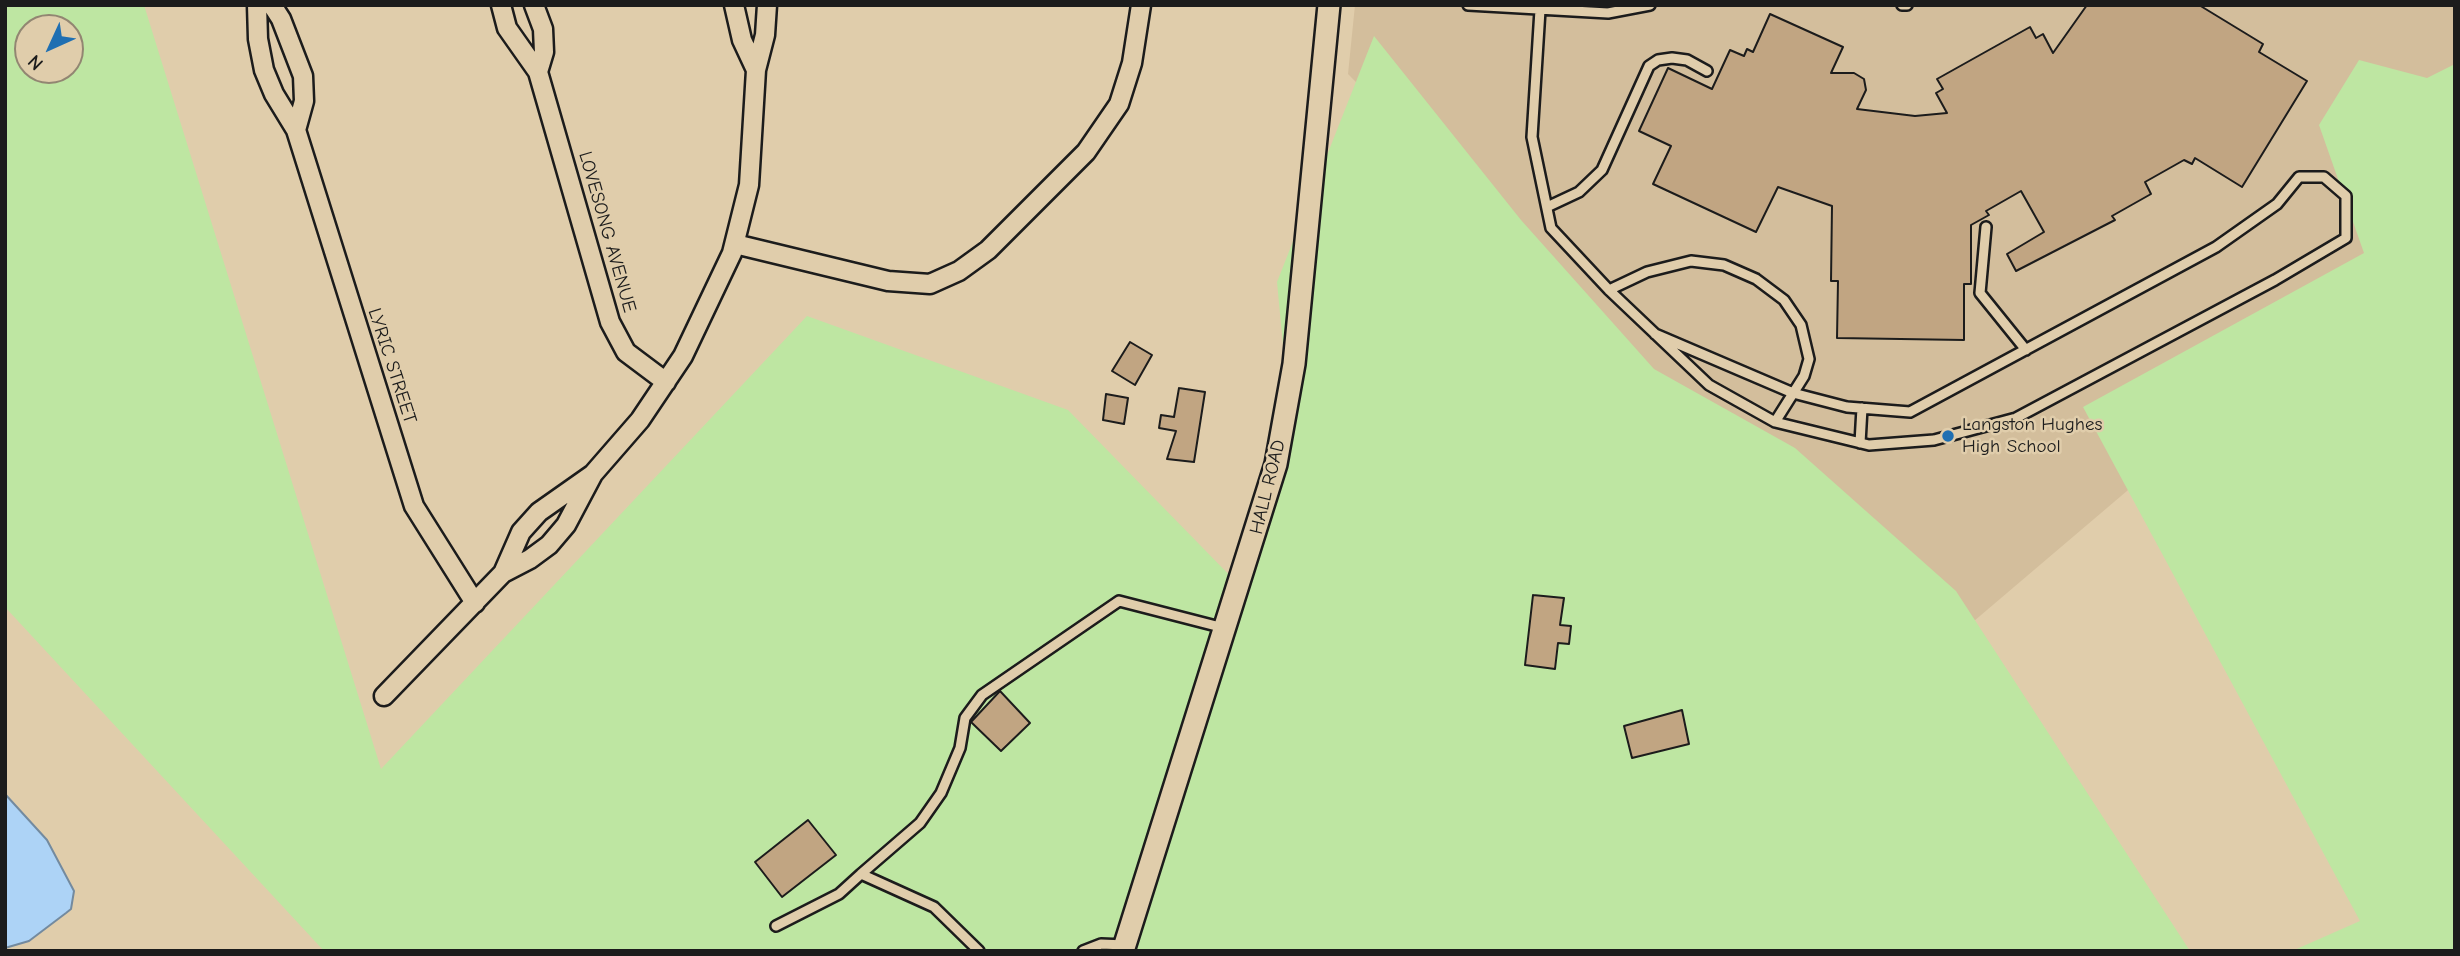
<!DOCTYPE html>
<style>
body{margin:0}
#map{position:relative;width:2460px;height:956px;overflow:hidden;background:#e0cdab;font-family:"Comic Neue",sans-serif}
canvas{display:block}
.frame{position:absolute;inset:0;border:7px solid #1c1c1c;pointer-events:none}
.north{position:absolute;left:14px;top:14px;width:70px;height:70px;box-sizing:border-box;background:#e0cdab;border:2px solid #928672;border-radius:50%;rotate:225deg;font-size:19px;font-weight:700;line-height:28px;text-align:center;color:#1c1c1c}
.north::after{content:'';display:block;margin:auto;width:24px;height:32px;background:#1f6fb2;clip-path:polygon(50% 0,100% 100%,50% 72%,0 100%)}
</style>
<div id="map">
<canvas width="2460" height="956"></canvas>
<div class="frame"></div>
<div class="north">N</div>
</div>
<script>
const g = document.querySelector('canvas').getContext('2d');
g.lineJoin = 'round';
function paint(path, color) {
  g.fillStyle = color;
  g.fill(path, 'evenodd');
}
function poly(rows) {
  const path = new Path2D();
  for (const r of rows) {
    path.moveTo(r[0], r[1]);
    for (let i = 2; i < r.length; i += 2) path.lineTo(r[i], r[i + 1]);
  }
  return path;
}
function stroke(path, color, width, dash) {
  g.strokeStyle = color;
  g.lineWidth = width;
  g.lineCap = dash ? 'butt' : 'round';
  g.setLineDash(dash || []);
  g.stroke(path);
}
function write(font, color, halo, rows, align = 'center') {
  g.font = font + ' "Comic Neue",sans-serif';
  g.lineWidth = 5;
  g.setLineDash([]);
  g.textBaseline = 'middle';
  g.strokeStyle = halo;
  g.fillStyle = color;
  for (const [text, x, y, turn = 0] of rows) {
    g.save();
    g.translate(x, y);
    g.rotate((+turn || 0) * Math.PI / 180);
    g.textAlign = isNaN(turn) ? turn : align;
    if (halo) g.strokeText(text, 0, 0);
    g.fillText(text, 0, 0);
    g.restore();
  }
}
const built = poly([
 [1355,5,2455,5,2455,212,1927,661,1348,74]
]);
const green = poly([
 [5,5,144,5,381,769,807,316,1068,410,1243,589,1292,440,1277,282,1374,36,1521,220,1654,369,1795,448,1956,591,2190,951,324,951,5,607],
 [28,28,70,28,70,70,28,70],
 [2359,60,2427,78,2455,64,2455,951,2292,951,2360,921,2083,407,2364,253,2319,125]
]);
const water = poly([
 [5,794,47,840,74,891,71,909,66,913,29,941,5,948,5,794]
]);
const building = poly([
 [2087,5,2199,5,2263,44,2259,52,2307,81,2242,187,2195,158,2192,164,2184,160,2145,182,2151,194,2112,216,2115,220,2016,271,2007,254,2044,232,2021,191,1986,211,1989,215,1971,225,1971,284,1964,284,1964,340,1837,338,1838,281,1831,281,1832,206,1778,187,1756,232,1653,184,1671,146,1639,131,1668,68,1712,89,1730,50,1744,56,1747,49,1753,52,1770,14,1843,47,1831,73,1854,73,1864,79,1866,90,1857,109,1915,116,1947,113,1936,93,1943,89,1937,79,2030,27,2036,38,2043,34,2053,53,2087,5],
 [1130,342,1152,355,1135,385,1112,371,1130,342],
 [1179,388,1205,392,1194,462,1167,459,1176,431,1159,428,1161,415,1174,417,1179,388],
 [1106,394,1128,398,1124,424,1103,420,1106,394],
 [1533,595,1564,598,1560,625,1571,626,1569,644,1558,643,1555,669,1525,665,1533,595],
 [1000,691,1030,723,1001,751,971,722,1000,691],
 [1682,710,1689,744,1632,758,1624,726,1682,710],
 [808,820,836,855,782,897,755,862,808,820]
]);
const service = poly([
 [1468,5,1608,13,1650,5],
 [1902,5,1907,5],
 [1540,10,1532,137,1551,228,1609,290,1709,385,1775,422,1869,445,1934,440,2016,418,2275,280,2346,238,2346,196,2324,177,2299,177,2277,204,2216,247,1910,412,1847,407,1793,393,1655,334],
 [1547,207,1579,192,1602,170,1649,66,1658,60,1672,58,1687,60,1707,71],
 [1986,227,1980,293,2026,350],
 [1609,290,1647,272,1691,261,1724,265,1756,279,1784,300,1801,325,1809,359,1804,376,1775,422],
 [1860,443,1862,408],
 [776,926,839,894,861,874],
 [979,951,934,907,861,874,920,823,941,793,960,748,965,718,982,695,1119,601,1224,628],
 [1083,951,1101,944,1125,945]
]);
const minor = poly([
 [257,5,258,39,264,70,274,94,296,130,414,506,475,603],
 [272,5,281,19,303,76,304,101,296,130],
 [501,5,507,28,538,72,610,322,626,352,666,382],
 [534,5,543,29,544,52,538,72],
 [734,5,742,40,756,70],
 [735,244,888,281,930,284,959,271,988,250,1086,152,1119,104,1132,63,1141,5],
 [503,573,530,559,549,545,566,525,593,474,640,420,683,356,732,253,749,185,756,70,765,35,767,5],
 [384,696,503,573,521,532,539,512,593,474]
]);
const tertiary = poly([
 [1123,951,1276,464,1294,364,1329,5]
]);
const markers = [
 [1948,436,7,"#1f6fb2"]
];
const streetNames = [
 ["LOVESONG AVENUE",607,232,74],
 ["LYRIC STREET",392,366,72],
 ["HALL ROAD",1268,487,-76]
];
const poiNames = [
 ["Langston Hughes",1962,425],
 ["High School",1962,447]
];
paint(built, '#d3be9c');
paint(green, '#bee6a2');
paint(water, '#add3f6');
stroke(water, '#738a9f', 2);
paint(building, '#c1a582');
stroke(building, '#1c1c1c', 2);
stroke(service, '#1c1c1c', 14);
stroke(minor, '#1c1c1c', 23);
stroke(tertiary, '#1c1c1c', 26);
stroke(service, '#e0cdab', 9);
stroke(minor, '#e0cdab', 18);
stroke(tertiary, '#e0cdab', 21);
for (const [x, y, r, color] of markers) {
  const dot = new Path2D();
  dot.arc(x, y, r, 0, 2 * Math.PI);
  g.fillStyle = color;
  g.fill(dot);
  stroke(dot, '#e0cdab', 2.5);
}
write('19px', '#1c1c1c', '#e0cdab', streetNames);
write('19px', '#1c1c1c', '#e0cdab', poiNames, 'left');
</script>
